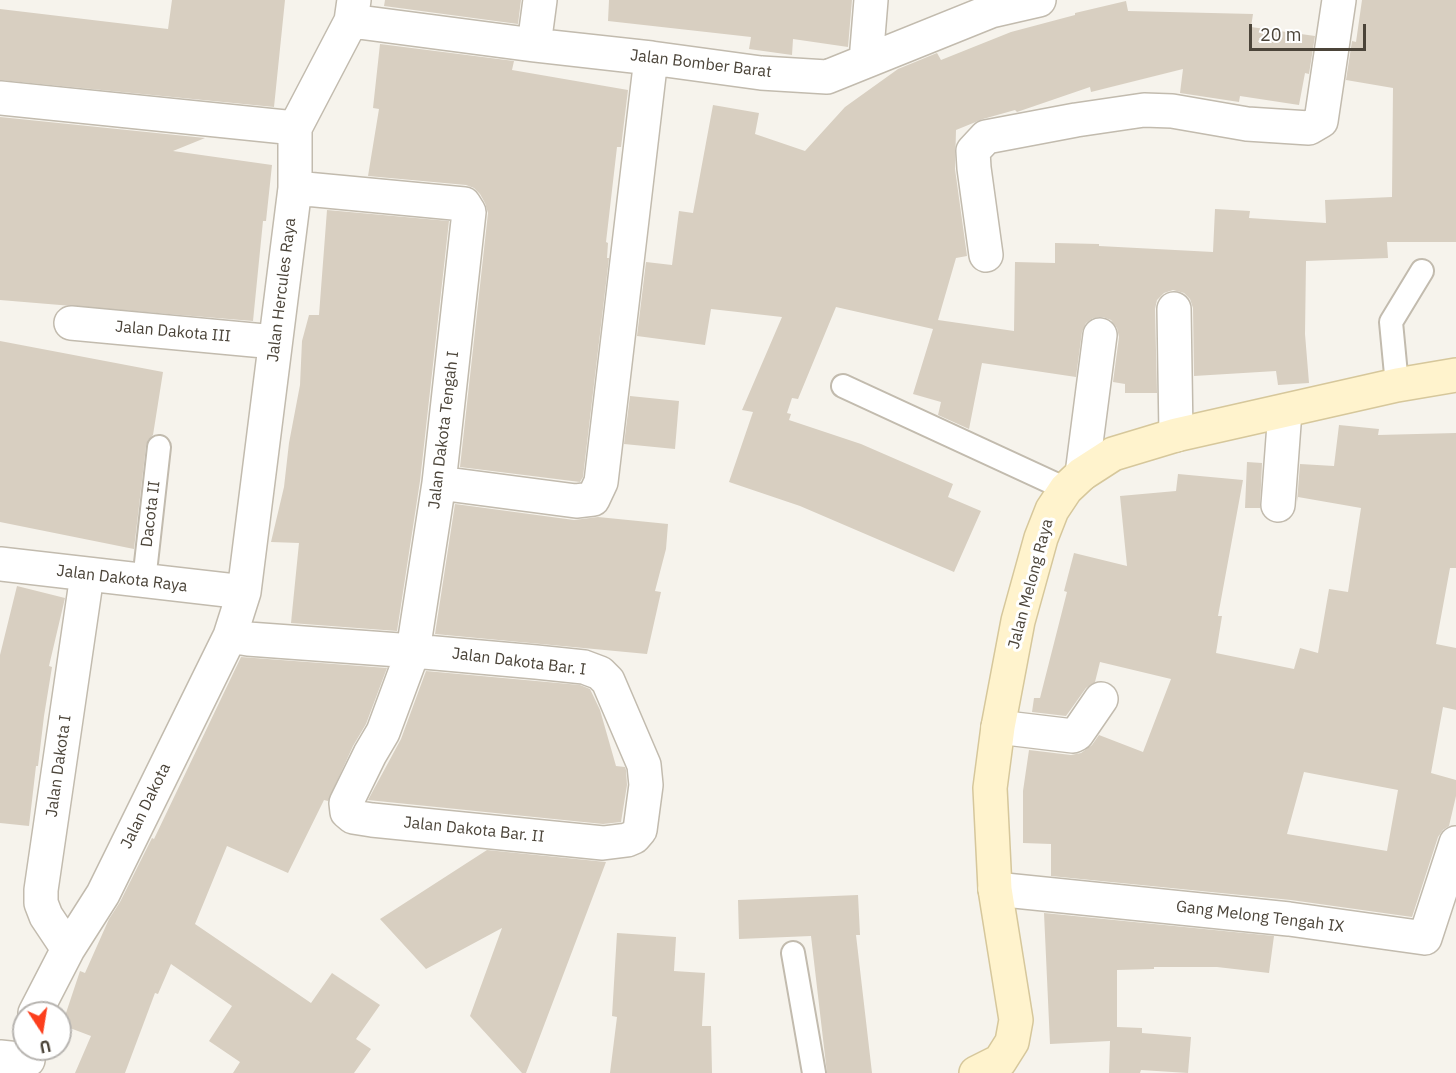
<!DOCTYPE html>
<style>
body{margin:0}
#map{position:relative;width:1456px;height:1073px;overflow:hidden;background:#f6f3ec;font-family:"IBM Plex Sans",sans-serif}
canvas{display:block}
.north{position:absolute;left:12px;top:1001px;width:60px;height:60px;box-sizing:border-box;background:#fff;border:2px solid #b7b4b0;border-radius:50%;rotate:168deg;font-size:16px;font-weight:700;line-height:24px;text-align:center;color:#4b4439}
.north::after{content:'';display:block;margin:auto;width:21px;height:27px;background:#fc3f1d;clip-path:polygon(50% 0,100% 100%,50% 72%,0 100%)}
.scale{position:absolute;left:1249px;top:24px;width:117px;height:27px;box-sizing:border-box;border:3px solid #4b4439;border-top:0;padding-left:8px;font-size:18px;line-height:21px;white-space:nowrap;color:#4b4439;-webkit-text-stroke:4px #fff;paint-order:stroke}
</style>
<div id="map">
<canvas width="1456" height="1073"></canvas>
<div class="north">U</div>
<div class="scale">20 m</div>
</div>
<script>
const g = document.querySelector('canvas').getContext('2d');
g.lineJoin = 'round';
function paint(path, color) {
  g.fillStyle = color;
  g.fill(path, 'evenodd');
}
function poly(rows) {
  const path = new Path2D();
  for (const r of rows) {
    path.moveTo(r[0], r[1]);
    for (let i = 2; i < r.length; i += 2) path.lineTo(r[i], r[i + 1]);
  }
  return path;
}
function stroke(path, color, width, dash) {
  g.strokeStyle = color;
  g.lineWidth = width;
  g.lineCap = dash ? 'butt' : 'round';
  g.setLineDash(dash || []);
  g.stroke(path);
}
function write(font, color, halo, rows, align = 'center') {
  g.font = font + ' "IBM Plex Sans",sans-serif';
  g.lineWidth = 6;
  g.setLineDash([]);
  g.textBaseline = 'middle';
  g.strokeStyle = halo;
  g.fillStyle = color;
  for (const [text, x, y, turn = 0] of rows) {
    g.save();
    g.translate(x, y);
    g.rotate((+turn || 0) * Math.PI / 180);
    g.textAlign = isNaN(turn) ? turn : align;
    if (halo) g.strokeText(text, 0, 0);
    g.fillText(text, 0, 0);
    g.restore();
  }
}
const building = poly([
 [172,0,285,0,274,107,0,80,0,9,168,29],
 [385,0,521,0,518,24,384,6],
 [609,0,852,0,848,47,793,39,792,55,749,49,751,37,608,21],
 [1362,0,1456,0,1456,242,1387,242,1388,258,1306,261,1305,334,1309,383,1278,385,1276,371,1194,376,1193,308,1190,299,1184,293,1173,290,1164,293,1157,300,1155,309,1157,393,1125,393,1125,384,1113,382,1119,337,1117,328,1111,320,1103,317,1093,318,1086,323,1082,332,1076,377,982,363,969,429,938,415,941,402,913,394,933,329,836,307,798,399,792,398,787,413,791,414,789,420,861,444,953,484,948,497,981,511,954,572,800,506,729,482,753,412,742,410,782,317,711,309,705,345,637,336,646,262,672,265,679,211,693,213,713,105,759,113,755,134,805,151,845,107,898,69,937,53,941,60,1011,32,1075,15,1075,13,1126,1,1128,11,1253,14,1251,27,1315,36,1309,74,1305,73,1299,105,1240,96,1239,102,1180,93,1183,69,1091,92,1090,87,1017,112,1015,110,983,119,956,130,955,169,967,256,956,258,938,320,1014,331,1015,262,1055,263,1055,243,1099,244,1099,246,1213,252,1215,209,1250,211,1249,218,1326,223,1325,200,1392,197,1393,88,1346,80,1352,41,1356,42],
 [380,44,514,61,512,70,628,90,621,147,617,147,606,242,608,243,607,258,609,258,583,477,580,482,460,467,488,213,485,203,480,194,474,188,466,185,368,176,379,109,373,108],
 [0,117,205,138,173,151,272,165,266,221,263,221,253,321,0,300],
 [327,210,449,221,420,481,397,631,291,623,299,543,271,542,284,487,289,443,300,385,302,341,309,315,319,315],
 [0,341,163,372,153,435,148,440,146,446,134,549,0,522],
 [630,396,679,401,675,449,624,444],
 [1339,425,1379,429,1378,435,1456,433,1456,568,1450,568,1436,644,1456,648,1456,710,1443,707,1431,773,1456,780,1456,796,1449,826,1443,830,1438,837,1412,917,1291,900,1051,876,1051,844,1023,843,1023,791,1029,750,1071,755,1081,753,1092,745,1099,735,1143,752,1171,679,1100,662,1095,682,1086,688,1066,716,1032,712,1034,698,1040,698,1067,592,1064,591,1074,553,1127,566,1120,496,1176,491,1178,474,1243,480,1218,616,1222,616,1216,653,1294,669,1300,648,1318,653,1329,589,1348,592,1361,508,1298,497,1297,502,1300,464,1334,466],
 [1304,772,1398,790,1387,851,1287,834],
 [1247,462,1262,463,1260,508,1245,508],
 [455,504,574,520,598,517,668,524,666,549,655,591,661,592,647,654,435,634],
 [17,586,65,598,49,666,52,667,44,716,38,766,36,766,29,826,0,823,0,655],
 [241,657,387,668,366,724,353,746,328,801,324,800,288,873,227,846,195,924,311,1003,332,973,380,1005,356,1039,371,1049,354,1073,233,1073,240,1062,209,1041,232,1006,171,964,158,994,155,993,125,1073,75,1073,91,1036,62,1025,80,971,85,973,109,919,120,902,152,838,154,839],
 [426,671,580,685,590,689,600,710,616,766,625,767,626,770,627,785,621,822,603,824,368,800,401,739],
 [487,850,606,862,526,1073,522,1073,470,1016,502,928,426,969,380,919],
 [858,895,860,935,856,935,872,1073,827,1073,811,936,739,939,738,900],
 [1044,913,1274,936,1269,973,1217,967,1154,967,1154,969,1117,970,1117,1027,1142,1028,1142,1033,1191,1037,1188,1073,1141,1070,1140,1073,1109,1073,1110,1041,1050,1044],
 [617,933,676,937,674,971,705,973,702,1026,711,1026,712,1073,610,1073,617,1017,612,1016]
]);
const lane = poly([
 [1397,385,1391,322,1422,271],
 [843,386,1066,489],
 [144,581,159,447],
 [793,953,814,1073]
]);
const street = poly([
 [351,21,534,45,651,58,761,73,827,77,991,11,1039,0],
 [534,45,540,0],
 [866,61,871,0],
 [0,98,295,128],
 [986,255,974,168,973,151,986,137,1076,120,1144,110,1172,111,1247,124,1309,128,1321,121,1339,0],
 [1174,309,1176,435],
 [71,323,275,342],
 [1082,474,1100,335],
 [439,483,576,501,593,499,601,482,651,58],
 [1278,505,1285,411],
 [0,564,244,592],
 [230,636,248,639,413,651,536,662,584,667,600,673,608,681,644,765,646,785,640,830,634,837,627,840,603,843,372,820,353,817,347,812,346,803,370,754,383,732,413,651,439,483,469,212,464,204,295,188],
 [998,727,1073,736,1077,734,1101,699],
 [995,889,1289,919,1425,938,1456,843],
 [68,949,46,916,41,903,41,890,87,575],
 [35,1013,68,949,103,894,230,636,244,592,295,188,295,128,351,21,354,0],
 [0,1057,28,1060]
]);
const secondary = poly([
 [976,1073,1000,1061,1012,1042,1016,1020,995,889,990,788,998,727,1018,621,1041,538,1052,510,1066,489,1082,474,1113,454,1176,435,1397,385,1456,375]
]);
const streetNames = [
 ["Jalan Bomber Barat",701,64,7],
 ["Jalan Hercules Raya",282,290,-83],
 ["Jalan Dakota III",173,332,5],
 ["Jalan Dakota Tengah I",444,430,-83],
 ["Dacota II",151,514,-83],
 ["Jalan Dakota Raya",122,579,7],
 ["Jalan Melong Raya",1031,584,-75],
 ["Jalan Dakota Bar. I",519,662,7],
 ["Jalan Dakota I",59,766,-82],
 ["Jalan Dakota",146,806,-64],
 ["Jalan Dakota Bar. II",474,830,6],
 ["Gang Melong Tengah IX",1260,917,7]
];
paint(building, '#d8cfc1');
stroke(lane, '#c2bbae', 26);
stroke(street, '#c2bbae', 36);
stroke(secondary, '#d6c79b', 36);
stroke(lane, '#fff', 22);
stroke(street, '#fff', 33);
stroke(secondary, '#fff3cd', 33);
write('16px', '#4b4439', '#fff', streetNames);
</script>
